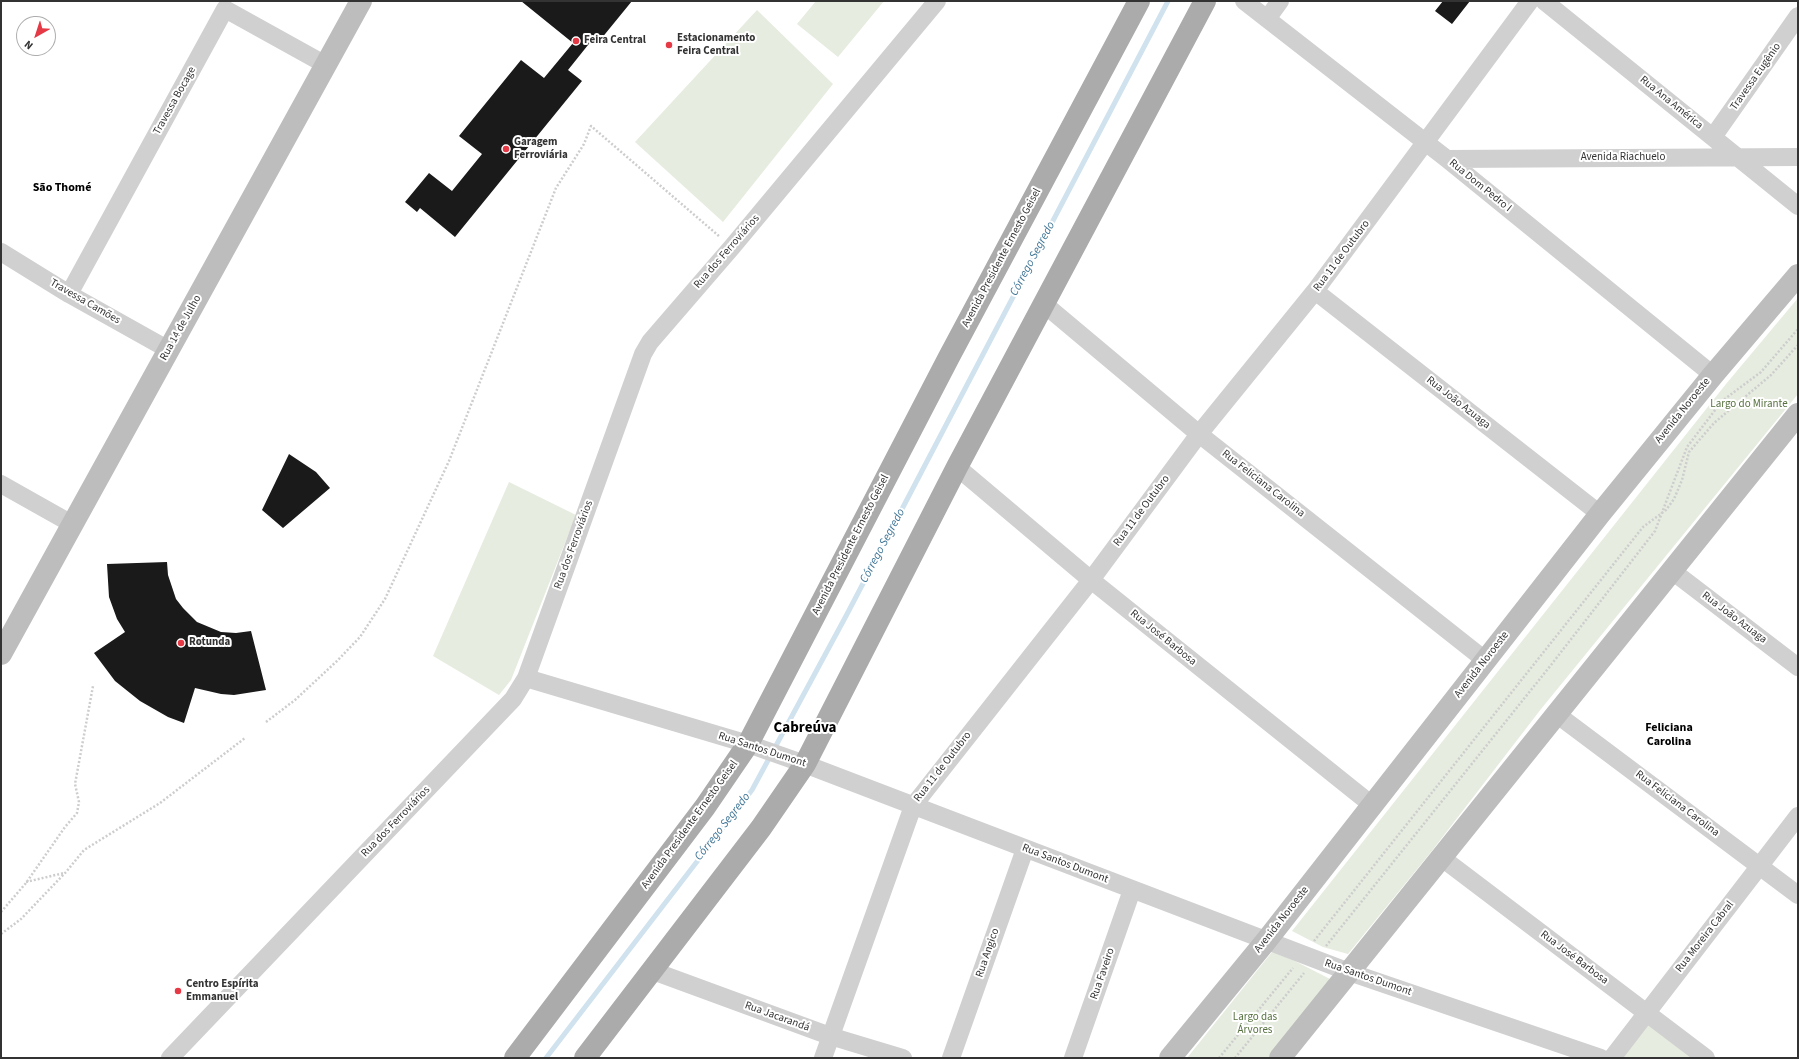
<!DOCTYPE html>
<meta charset="utf-8">
<style>
body{margin:0}
#map{position:relative;width:1799px;height:1059px;overflow:hidden;background:#fff;font-family:"Source Sans 3",sans-serif}
canvas{display:block}
.frame{position:absolute;inset:0;border:2px solid #333;pointer-events:none}
.north{position:absolute;left:16px;top:16px;width:40px;height:40px;box-sizing:border-box;background:#fff;border:1px solid #adadad;border-radius:50%;rotate:219deg;font-size:11px;font-weight:700;line-height:16px;text-align:center;color:#333}
.north::after{content:'';display:block;margin:auto;width:14px;height:18px;background:#e63946;clip-path:polygon(50% 0,100% 100%,50% 72%,0 100%)}
</style>
<div id="map">
<canvas width="1799" height="1059"></canvas>
<div class="frame"></div>
<div class="north">N</div>
</div>
<script>
const g = document.querySelector('canvas').getContext('2d');
g.lineJoin = 'round';
function paint(path, color) {
  g.fillStyle = color;
  g.fill(path, 'evenodd');
}
function poly(rows) {
  const path = new Path2D();
  for (const r of rows) {
    path.moveTo(r[0], r[1]);
    for (let i = 2; i < r.length; i += 2) path.lineTo(r[i], r[i + 1]);
  }
  return path;
}
function stroke(path, color, width, dash) {
  g.strokeStyle = color;
  g.lineWidth = width;
  g.lineCap = dash ? 'butt' : 'round';
  g.setLineDash(dash || []);
  g.stroke(path);
}
function write(font, color, halo, rows, align = 'center') {
  g.font = font + ' "Source Sans 3",sans-serif';
  g.lineWidth = 4;
  g.setLineDash([]);
  g.textBaseline = 'middle';
  g.strokeStyle = halo;
  g.fillStyle = color;
  for (const [text, x, y, turn = 0] of rows) {
    g.save();
    g.translate(x, y);
    g.rotate((+turn || 0) * Math.PI / 180);
    g.textAlign = isNaN(turn) ? turn : align;
    if (halo) g.strokeText(text, 0, 0);
    g.fillText(text, 0, 0);
    g.restore();
  }
}
const green = poly([
 [816,1,884,1,838,57,797,24],
 [757,10,833,84,723,222,635,142],
 [1798,298,1798,394,1541,709,1431,852,1348,954,1323,947,1292,931,1726,384],
 [509,482,576,515,511,680,499,695,433,656],
 [1272,952,1293,960,1330,979,1270,1058,1187,1058],
 [1648,1024,1695,1058,1627,1058,1623,1056]
]);
const stream = poly([
 [546,1058,752,790,846,616,1168,1]
]);
const building = poly([
 [521,1,632,1,601,39,596,35,568,70,582,81,455,237,420,208,417,212,405,202,429,173,452,191,482,154,459,136,521,60,544,78,573,43],
 [1443,1,1470,1,1452,24,1435,11],
 [289,454,316,472,330,488,283,528,262,510],
 [167,562,168,575,176,599,183,608,197,622,221,632,236,633,251,631,266,690,234,695,221,694,195,688,184,723,168,717,140,701,115,681,94,653,125,632,117,619,109,597,107,564]
]);
const path = poly([
 [266,722,295,700,337,661,360,637,385,599,449,461,556,188,584,144,591,126,720,237],
 [26,882,64,873],
 [1,912,26,883,65,827,77,813,79,802,75,784,93,686],
 [1,934,21,919,66,872,84,850,160,803,245,738],
 [1314,941,1643,527,1666,510,1674,499,1682,480,1689,452,1714,423,1771,375,1798,345],
 [1326,946,1551,665,1655,531,1687,447,1722,401,1761,372,1798,329],
 [1219,1058,1293,968],
 [1235,1058,1304,973]
]);
const street = poly([
 [1244,1,1447,159,1713,375],
 [1544,1,1798,206],
 [1267,19,1280,1],
 [1713,137,1798,16],
 [1447,159,1798,157],
 [1,252,69,294,169,350],
 [1315,291,1600,514],
 [69,294,225,9,326,65],
 [1044,304,1199,434,1485,660],
 [957,467,1091,580,1372,805],
 [1,484,72,524],
 [1671,570,1798,667],
 [526,678,748,744,802,763,1349,972,1601,1058],
 [1555,713,1798,895],
 [1442,858,1706,1058],
 [653,971,830,1036,903,1058],
 [170,1058,513,699,526,678,643,354,650,342,732,247,937,1],
 [823,1058,913,806,1091,580,1199,434,1315,291,1530,1],
 [951,1058,1025,849],
 [1073,1058,1132,890],
 [1612,1058,1798,816]
]);
const secondary = poly([
 [1,654,361,1],
 [1170,1058,1266,941,1600,514,1713,375,1798,275],
 [1280,1058,1798,414]
]);
const primary = poly([
 [515,1058,705,807,748,744,949,357,1139,1],
 [585,1058,761,828,805,764,957,467,1205,1]
]);
const markers = [
 [576,41,4,"#e63946"],
 [669,45,4,"#e63946"],
 [506,149,4,"#e63946"],
 [181,643,4,"#e63946"],
 [178,991,4,"#e63946"]
];
const poiNames = [
 ["Estacionamento",677,39],
 ["Feira Central",677,52],
 ["Feira Central",584,41],
 ["Garagem",514,143],
 ["Ferroviária",514,156],
 ["Rotunda",189,643],
 ["Centro Espírita",186,985],
 ["Emmanuel",186,998]
];
const streetNames = [
 ["Travessa Eugênio",1756,77,-55],
 ["Travessa Bocage",175,101,-61],
 ["Rua Ana América",1671,103,39],
 ["Avenida Riachuelo",1623,158],
 ["Rua Dom Pedro I",1480,186,39],
 ["Rua dos Ferroviários",727,252,-49],
 ["Rua 11 de Outubro",1342,256,-53],
 ["Avenida Presidente Ernesto Geisel",1002,258,-62],
 ["Travessa Camões",85,302,30],
 ["Rua 14 de Julho",181,328,-61],
 ["Rua João Azuaga",1458,403,38],
 ["Avenida Noroeste",1683,411,-51],
 ["Rua Feliciana Carolina",1263,484,38],
 ["Rua 11 de Outubro",1142,511,-53],
 ["Rua dos Ferroviários",574,545,-70],
 ["Avenida Presidente Ernesto Geisel",851,545,-63],
 ["Rua João Azuaga",1734,618,37],
 ["Rua José Barbosa",1163,638,39],
 ["Avenida Noroeste",1482,665,-52],
 ["Rua Santos Dumont",762,750,18],
 ["Rua 11 de Outubro",943,767,-52],
 ["Rua Feliciana Carolina",1677,804,37],
 ["Rua dos Ferroviários",396,822,-46],
 ["Avenida Presidente Ernesto Geisel",690,825,-54],
 ["Rua Santos Dumont",1065,864,21],
 ["Avenida Noroeste",1282,920,-52],
 ["Rua Moreira Cabral",1705,937,-52],
 ["Rua Angico",988,953,-71],
 ["Rua José Barbosa",1574,958,37],
 ["Rua Faveiro",1103,974,-71],
 ["Rua Santos Dumont",1368,978,19],
 ["Rua Jacarandá",777,1017,20]
];
const parkNames = [
 ["Largo do Mirante",1749,405],
 ["Largo das",1255,1018],
 ["Árvores",1255,1031]
];
const neighbourhoodNames = [
 ["São Thomé",62,188],
 ["Feliciana",1669,728],
 ["Carolina",1669,742]
];
const waterNames = [
 ["Córrego Segredo",1033,259,-62],
 ["Córrego Segredo",883,546,-62],
 ["Córrego Segredo",723,827,-52]
];
const districtNames = [
 ["Cabreúva",805,729]
];
paint(green, '#e6ecdf');
stroke(stream, '#cfe2ee', 5);
paint(building, '#1a1a1a');
stroke(path, '#cdcdcd', 2.5, [2, 2]);
stroke(street, '#d0d0d0', 18);
stroke(secondary, '#bdbdbd', 22);
stroke(primary, '#ababab', 22);
for (const [x, y, r, color] of markers) {
  const dot = new Path2D();
  dot.arc(x, y, r, 0, 2 * Math.PI);
  g.fillStyle = color;
  g.fill(dot);
  stroke(dot, '#fff', 1.5);
}
write('bold 11px', '#333', '#fff', poiNames, 'left');
write('11px', '#333', '#fff', streetNames);
write('11px', '#56703f', '#fff', parkNames);
write('bold 12px', '#000', '#fff', neighbourhoodNames);
write('italic 12px', '#3f7597', '#fff', waterNames);
write('bold 15px', '#000', '#fff', districtNames);
</script>
